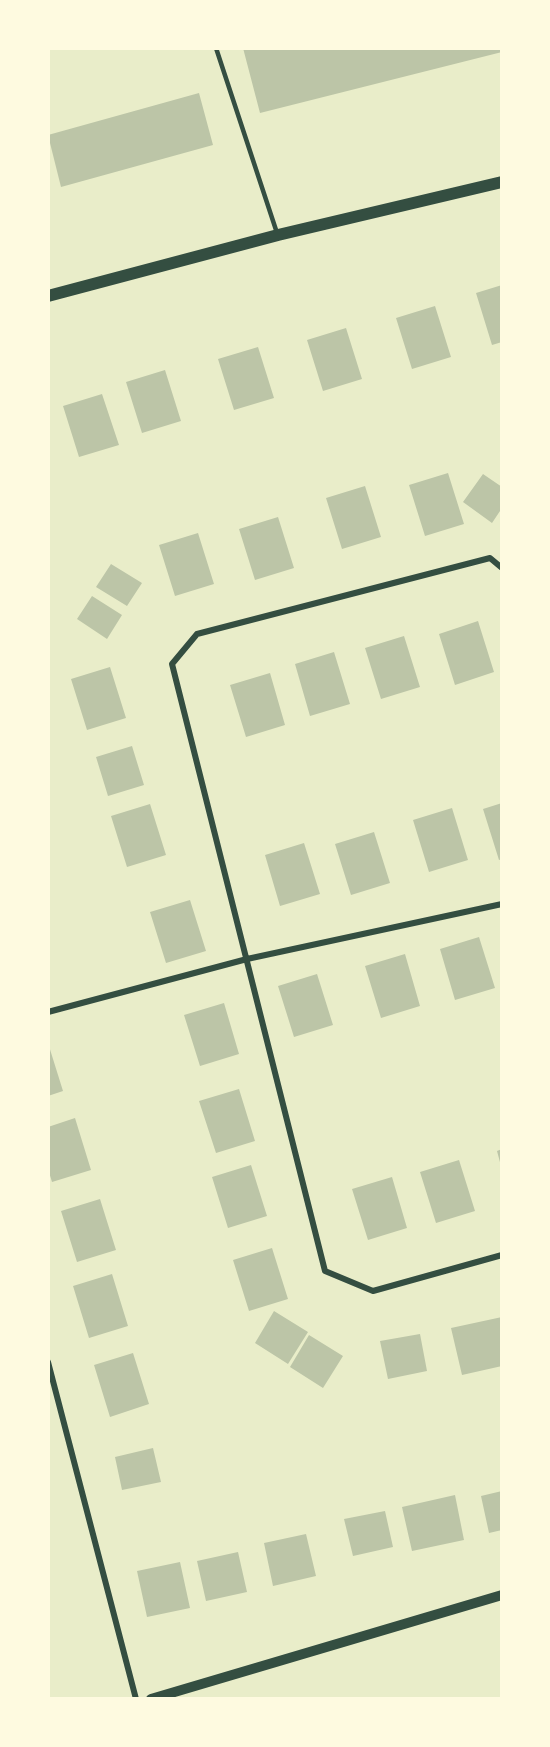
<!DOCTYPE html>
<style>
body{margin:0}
#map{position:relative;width:550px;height:1747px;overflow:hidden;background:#e9edc9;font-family:"Fira Sans Condensed",sans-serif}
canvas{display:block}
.frame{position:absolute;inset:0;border:50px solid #fefae0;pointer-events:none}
</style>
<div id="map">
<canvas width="550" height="1747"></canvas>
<div class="frame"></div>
</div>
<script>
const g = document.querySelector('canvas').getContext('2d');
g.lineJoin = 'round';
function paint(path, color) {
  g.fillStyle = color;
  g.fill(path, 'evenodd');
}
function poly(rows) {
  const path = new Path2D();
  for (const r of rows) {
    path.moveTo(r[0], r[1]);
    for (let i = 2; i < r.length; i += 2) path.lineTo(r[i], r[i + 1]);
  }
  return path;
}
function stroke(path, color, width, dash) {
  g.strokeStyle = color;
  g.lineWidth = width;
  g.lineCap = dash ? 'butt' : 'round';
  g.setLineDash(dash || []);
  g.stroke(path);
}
const building = poly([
 [243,48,502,48,502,52,260,113],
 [199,93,213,145,61,187,48,135],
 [502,285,502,342,492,345,476,293],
 [435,306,451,357,412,369,396,318],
 [346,328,362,379,323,391,307,340],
 [258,347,274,398,234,410,218,359],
 [165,370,181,421,142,433,126,382],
 [102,394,119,445,79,457,63,406],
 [448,473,464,524,425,536,409,485],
 [483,474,502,487,502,508,492,523,463,502],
 [365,486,381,537,342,549,326,498],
 [278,517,294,568,255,580,239,529],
 [198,533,214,584,175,596,159,545],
 [111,564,142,583,127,606,96,587],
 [92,596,122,615,107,639,77,619],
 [478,621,494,672,455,685,439,634],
 [404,636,420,687,381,699,365,648],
 [334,652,350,704,310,716,295,664],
 [110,667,126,718,87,730,71,679],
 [270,673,285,725,246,737,230,685],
 [132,746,144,785,108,796,96,757],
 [502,803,502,859,499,860,483,809],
 [150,804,166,855,127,867,111,816],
 [452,808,468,860,429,872,413,820],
 [374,832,390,883,351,895,335,844],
 [304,843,320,894,280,906,265,855],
 [190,900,206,951,166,963,150,912],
 [479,937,495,988,455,1000,440,949],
 [405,954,420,1006,381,1018,365,966],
 [317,974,333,1025,294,1037,278,986],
 [224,1003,239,1054,200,1066,184,1015],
 [48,1043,63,1091,48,1096],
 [239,1089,255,1141,216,1153,199,1101],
 [75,1118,91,1170,52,1182,48,1169,48,1127],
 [502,1149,502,1165,501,1166,497,1151],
 [459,1160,475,1211,436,1223,420,1172],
 [251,1165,267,1216,228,1228,212,1177],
 [392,1177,407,1228,368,1240,352,1189],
 [100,1199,116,1250,77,1262,61,1211],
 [272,1248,288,1299,249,1311,233,1260],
 [112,1274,128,1326,89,1338,73,1286],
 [274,1311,308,1332,288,1364,255,1343],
 [502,1317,502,1366,462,1375,451,1328],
 [420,1334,427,1371,388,1379,380,1341],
 [309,1335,343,1356,323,1388,290,1367],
 [133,1353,149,1404,110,1417,94,1365],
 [153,1448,161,1482,122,1490,115,1457],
 [502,1491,502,1530,489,1533,481,1496],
 [455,1495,464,1540,412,1551,402,1507],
 [385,1511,393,1547,353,1556,344,1519],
 [306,1534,316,1576,273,1586,264,1543],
 [238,1552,247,1592,206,1601,197,1561],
 [180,1562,190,1608,147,1617,137,1571]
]);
const service = poly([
 [216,48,277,233]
]);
const minor = poly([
 [502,568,490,558,197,634,172,664,325,1271,373,1291,502,1255],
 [48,1012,247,959,502,904],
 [48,1362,136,1699]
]);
const tertiary = poly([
 [151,1699,502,1595]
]);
const secondary = poly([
 [48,296,278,235,502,182]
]);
paint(building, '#bcc5a7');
stroke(service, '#344e41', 4.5);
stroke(minor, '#344e41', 6);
stroke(tertiary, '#344e41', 10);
stroke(secondary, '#344e41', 12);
</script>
